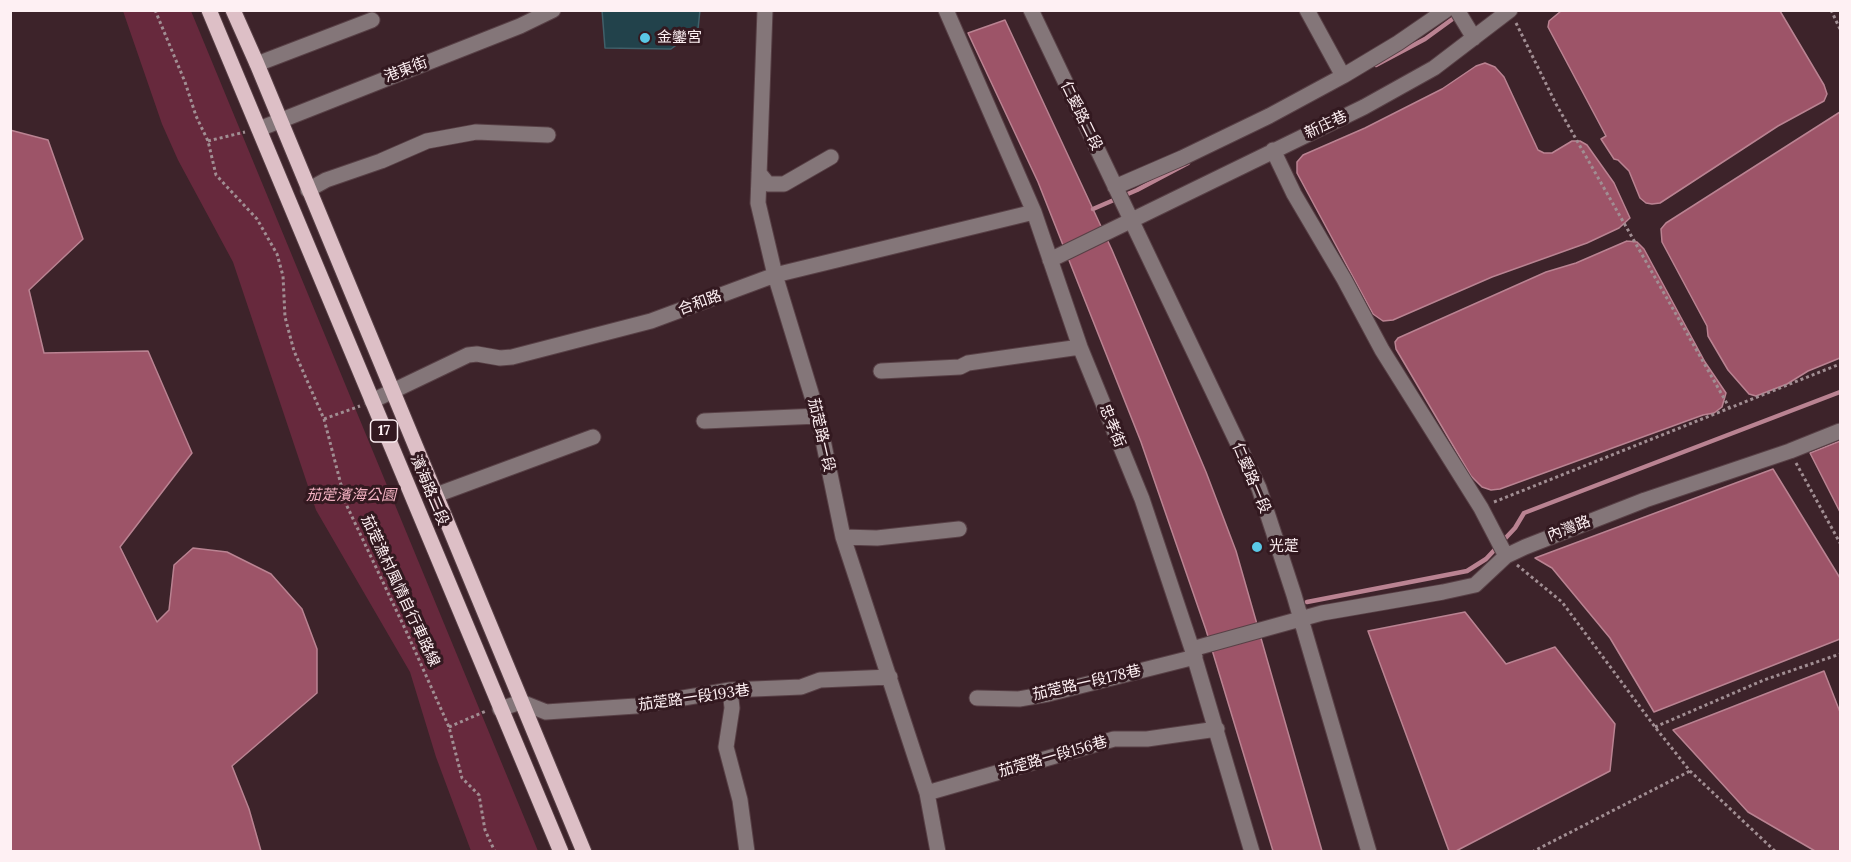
<!DOCTYPE html>
<meta charset="utf-8">
<style>
body{margin:0}
#map{position:relative;width:1851px;height:862px;overflow:hidden;background:#3d232a;font-family:Lora,serif}
canvas{display:block}
.frame{position:absolute;inset:0;border:12px solid #fef0f3;pointer-events:none}
</style>
<div id="map">
<canvas width="1851" height="862"></canvas>
<div class="frame"></div>
</div>
<script>
const g = document.querySelector('canvas').getContext('2d');
g.lineJoin = 'round';
function paint(path, color) {
  g.fillStyle = color;
  g.fill(path, 'evenodd');
}
function poly(rows) {
  const path = new Path2D();
  for (const r of rows) {
    path.moveTo(r[0], r[1]);
    for (let i = 2; i < r.length; i += 2) path.lineTo(r[i], r[i + 1]);
  }
  return path;
}
function stroke(path, color, width, dash) {
  g.strokeStyle = color;
  g.lineWidth = width;
  g.lineCap = dash ? 'butt' : 'round';
  g.setLineDash(dash || []);
  g.stroke(path);
}
function write(font, color, halo, rows, align = 'center') {
  g.font = font + ' Lora,"Noto Sans TC",serif';
  g.lineWidth = 6;
  g.setLineDash([]);
  g.textBaseline = 'middle';
  g.strokeStyle = halo;
  g.fillStyle = color;
  for (const [text, x, y, turn = 0] of rows) {
    g.save();
    g.translate(x, y);
    g.rotate((+turn || 0) * Math.PI / 180);
    g.textAlign = isNaN(turn) ? turn : align;
    if (halo) g.strokeText(text, 0, 0);
    g.fillText(text, 0, 0);
    g.restore();
  }
}
const green = poly([
 [123,11,191,11,538,851,471,851,436,757,410,672,316,510,233,262,178,160,162,124]
]);
const water = poly([
 [1561,11,1780,11,1824,85,1827,94,1824,101,1778,126,1660,203,1652,204,1646,203,1640,198,1629,171,1618,160,1614,159,1601,139,1606,136,1548,27,1549,21,1561,11],
 [1005,20,1112,250,1206,472,1236,551,1322,851,1273,851,1206,630,1141,442,1038,182,968,33,1005,20],
 [1485,63,1495,67,1504,77,1538,150,1544,153,1552,153,1572,141,1580,141,1587,145,1614,183,1630,218,1619,228,1587,243,1492,277,1393,320,1383,321,1373,314,1297,173,1297,162,1303,155,1365,128,1442,89,1476,66,1485,63],
 [1840,112,1840,358,1808,371,1787,384,1756,396,1749,394,1728,370,1708,336,1707,326,1662,242,1661,229,1666,223,1840,112],
 [10,130,48,140,83,239,29,290,44,353,148,351,192,453,120,547,157,622,169,610,174,565,193,548,227,552,271,574,302,609,317,649,317,693,232,766,249,809,261,851,11,851,10,130],
 [1627,241,1637,242,1644,249,1705,362,1726,393,1722,407,1714,413,1703,415,1500,489,1491,490,1482,487,1471,476,1396,349,1395,342,1398,338,1546,272,1576,263,1627,241],
 [1840,441,1840,512,1810,453,1840,441],
 [1773,469,1840,578,1840,639,1654,712,1610,638,1552,568,1535,558,1773,469],
 [1465,612,1506,664,1555,647,1615,724,1610,771,1456,851,1449,851,1368,631,1465,612],
 [1824,671,1840,712,1840,851,1815,851,1748,812,1673,730,1824,671]
]);
const stream = poly([
 [1376,65,1425,39,1458,15],
 [1093,209,1137,190,1188,163],
 [1307,602,1467,571,1486,559,1515,528,1524,513,1840,392]
]);
const building = poly([
 [602,10,700,10,698,29,671,49,605,48,602,10]
]);
const path = poly([
 [155,10,185,82,196,116,208,141,216,175,257,219,277,254,283,276,285,317,294,351,324,419,346,504,407,633,449,727,462,778,479,795,485,830,495,852],
 [1831,10,1840,29],
 [1516,23,1556,104,1729,407],
 [208,141,245,132],
 [324,419,360,406],
 [1796,463,1840,543],
 [1494,502,1840,364],
 [1517,565,1562,602,1655,727,1690,771,1776,852],
 [449,727,486,711],
 [1655,727,1764,680,1840,654],
 [1532,852,1690,771]
]);
const minor = poly([
 [765,10,758,203,775,275,818,416,843,537,927,793,938,852],
 [946,10,1034,212,1080,347,1142,499,1192,649,1252,852],
 [1031,10,1259,488,1294,595,1369,852],
 [1307,10,1343,76],
 [1457,10,1474,38],
 [257,64,372,20],
 [259,129,520,26,553,10],
 [1273,150,1294,194,1344,279,1382,350,1481,508,1506,556],
 [759,173,768,184,784,184,831,157],
 [1115,187,1182,158,1269,116,1343,76,1398,43,1446,10],
 [308,190,326,180,381,161,427,141,476,132,548,135],
 [1050,260,1364,107,1434,68,1510,10],
 [881,371,960,367,968,363,1080,347],
 [372,401,468,355,477,354,500,358,512,357,651,321,775,275,1034,212],
 [704,421,818,416],
 [436,495,593,437],
 [843,537,877,538,959,529],
 [1192,649,1322,613,1443,592,1475,585,1506,556,1525,547,1645,500,1790,451,1840,431],
 [730,690,732,708,726,747,740,800,747,852],
 [977,698,1019,699,1048,694,1195,657],
 [500,709,521,702,546,712,636,706,730,690,801,687,820,680,890,677],
 [927,793,1114,739,1147,739,1217,729]
]);
const major = poly([
 [209,10,561,852],
 [233,10,257,64,584,852]
]);
const markers = [
 [645,38,6,"#5ac8e6"],
 [1257,547,6,"#5ac8e6"]
];
const shields = [
 [384,431,27]
];
const shieldNames = [
 ["17",384,431]
];
const poiNames = [
 ["金鑾宮",657,38],
 ["光萣",1269,547]
];
const streetNames = [
 ["港東街",406,70,-21],
 ["仁愛路二段",1081,116,64],
 ["新庄巷",1326,125,-25],
 ["合和路",700,303,-20],
 ["忠孝街",1112,426,68],
 ["茄萣路一段",821,435,77],
 ["仁愛路一段",1251,478,67],
 ["濱海路二段",429,490,67],
 ["內灣路",1569,529,-21],
 ["茄萣漁村風情自行車路線",400,591,65],
 ["茄萣路一段178巷",1087,683,-13],
 ["茄萣路一段193巷",694,698,-8],
 ["茄萣路一段156巷",1053,757,-16]
];
const parkNames = [
 ["茄萣濱海公園",351,496]
];
paint(green, '#67293d');
paint(water, '#9d5468');
stroke(water, '#ba8392', 1.5);
stroke(stream, '#ba8392', 4.5);
paint(building, '#22424b');
stroke(building, '#40606a', 1.5);
stroke(minor, '#584046', 17);
stroke(major, '#584046', 17);
stroke(path, '#a18e93', 3, [3, 3]);
stroke(minor, '#847679', 15);
stroke(major, '#ddbfc6', 15);
for (const [x, y, r, color] of markers) {
  const dot = new Path2D();
  dot.arc(x, y, r, 0, 2 * Math.PI);
  g.fillStyle = color;
  g.fill(dot);
  stroke(dot, '#331920', 2);
}
for (const [x, y, w] of shields) {
  const box = new Path2D();
  box.roundRect(x - w / 2, y - 11, w, 22, 4.5);
  g.fillStyle = '#331920';
  g.fill(box);
  stroke(box, '#fef0f3', 1.5);
}
write('bold 14px', '#fef0f3', null, shieldNames);
write('15px', '#fef0f3', '#331920', poiNames, 'left');
write('15px', '#fef0f3', '#331920', streetNames);
write('italic 15px', '#f2b1c1', '#331920', parkNames);
</script>
